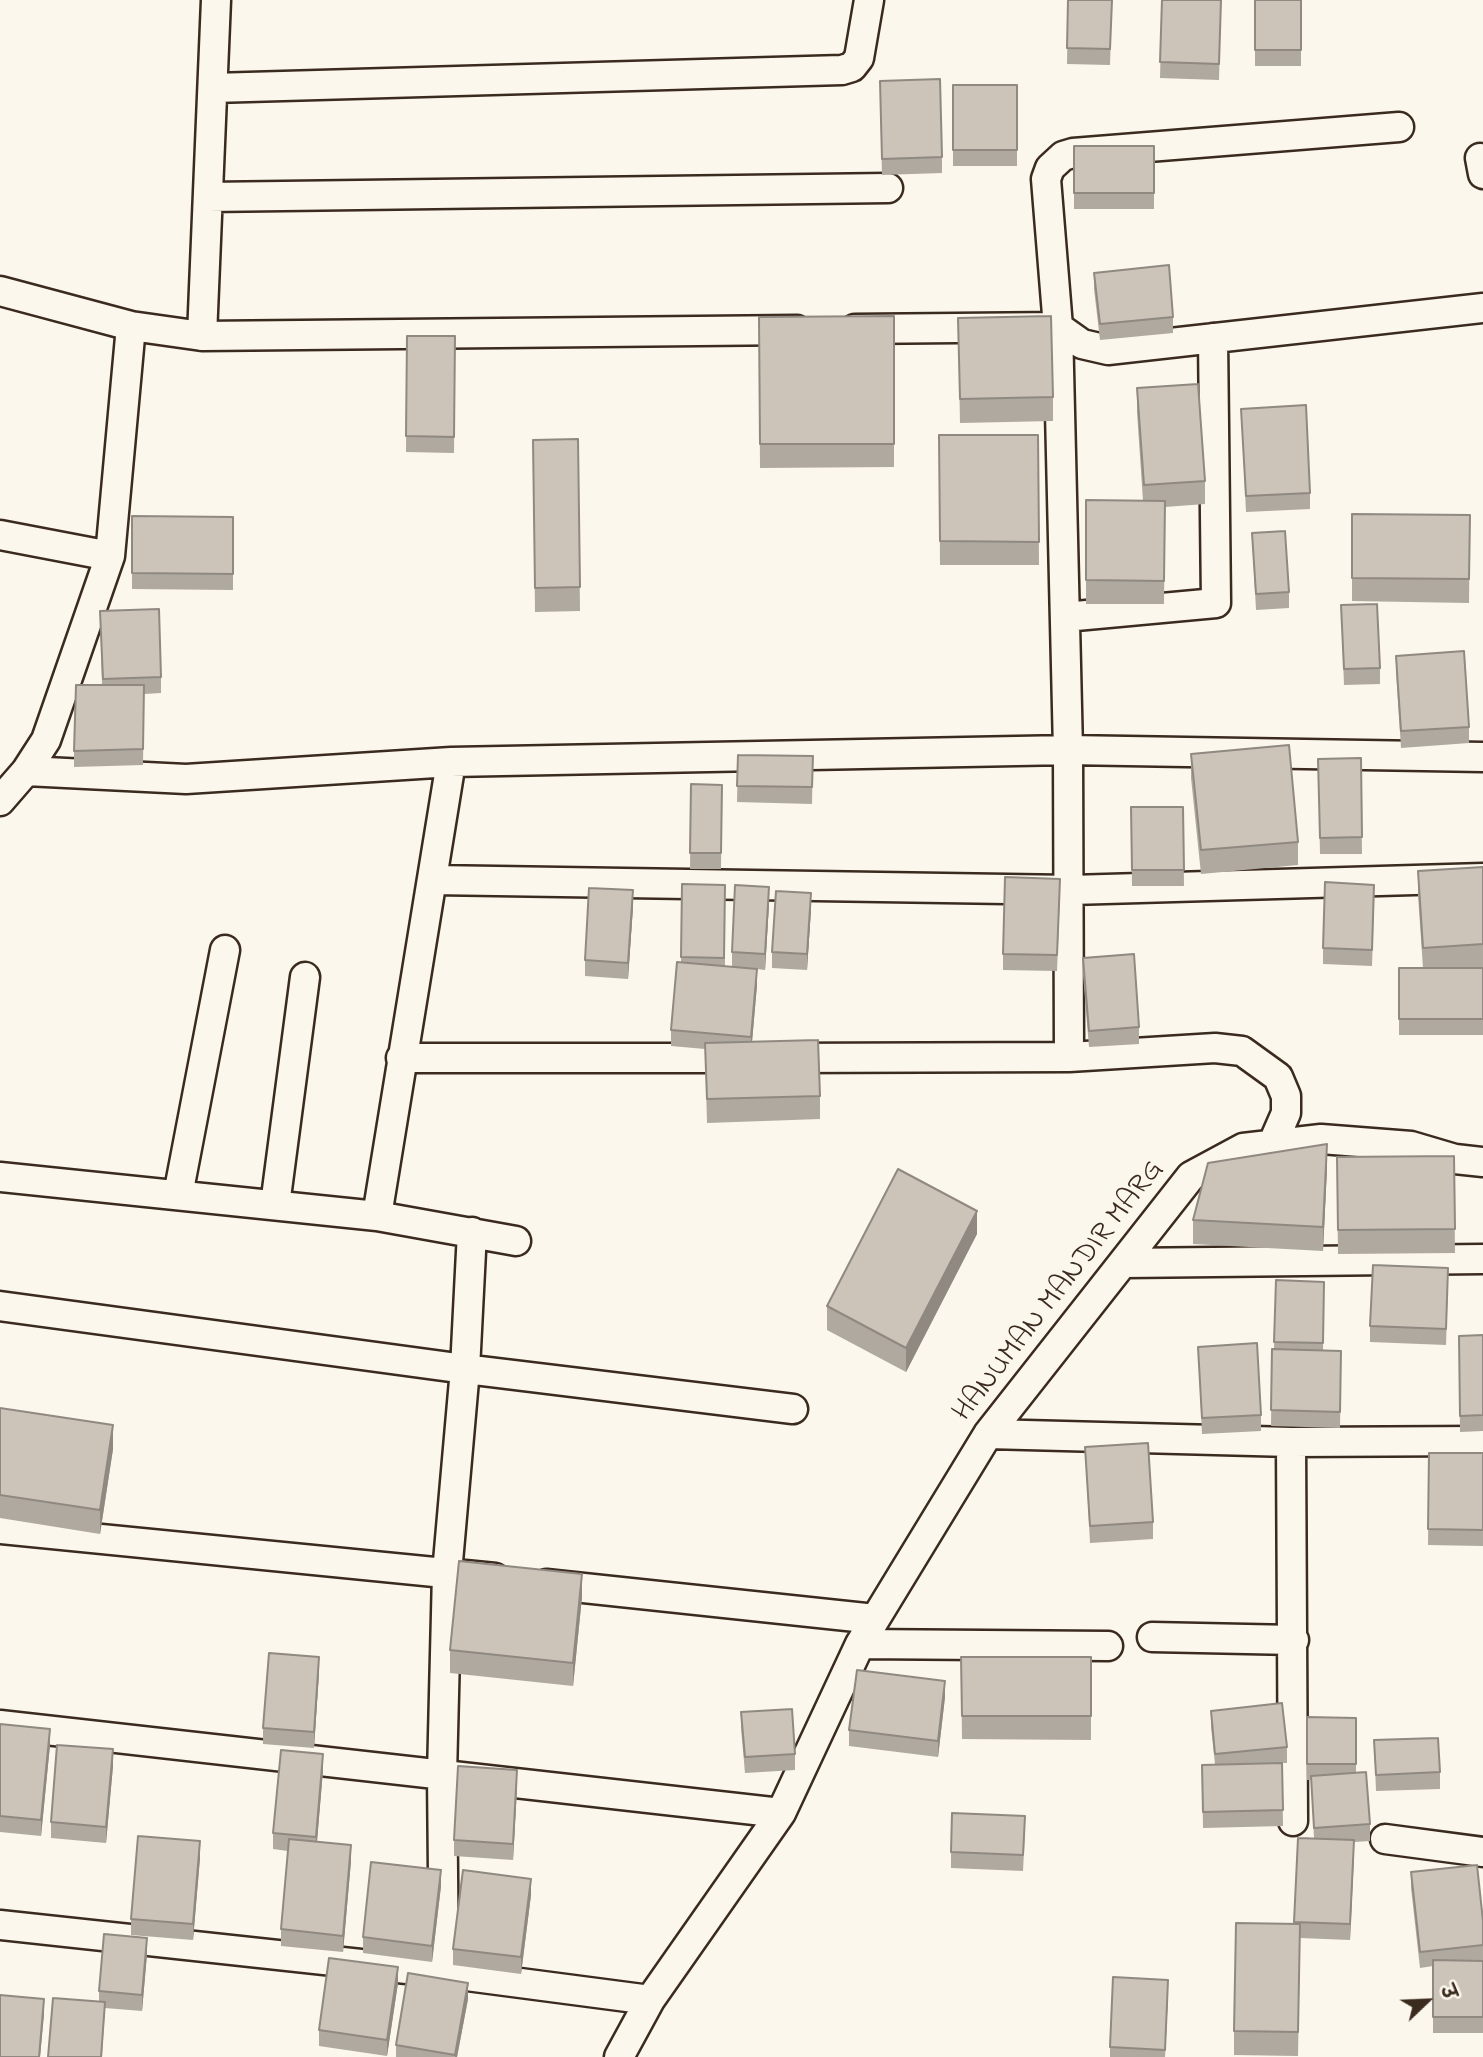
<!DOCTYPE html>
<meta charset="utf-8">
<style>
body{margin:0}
#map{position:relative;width:1483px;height:2057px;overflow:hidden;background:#fbf7ec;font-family:"Indie Flower","Playpen Sans Deva",sans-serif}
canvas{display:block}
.north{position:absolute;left:1392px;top:1966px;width:70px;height:70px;-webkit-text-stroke:5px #fbf7ec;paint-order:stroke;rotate:67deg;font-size:19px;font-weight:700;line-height:28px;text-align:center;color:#3b2a1e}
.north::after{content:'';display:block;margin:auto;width:24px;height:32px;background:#3b2a1e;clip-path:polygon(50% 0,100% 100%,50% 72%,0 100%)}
</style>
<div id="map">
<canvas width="1483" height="2057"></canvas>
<div class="north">उ</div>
</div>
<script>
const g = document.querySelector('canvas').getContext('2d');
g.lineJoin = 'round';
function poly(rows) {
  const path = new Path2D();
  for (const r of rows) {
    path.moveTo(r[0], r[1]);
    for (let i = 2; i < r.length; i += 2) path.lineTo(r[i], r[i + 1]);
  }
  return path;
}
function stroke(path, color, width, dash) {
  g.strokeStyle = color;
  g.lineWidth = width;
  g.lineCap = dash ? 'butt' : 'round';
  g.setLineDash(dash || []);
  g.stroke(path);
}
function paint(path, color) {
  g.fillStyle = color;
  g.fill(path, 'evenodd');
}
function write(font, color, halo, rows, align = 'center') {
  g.font = font + ' "Indie Flower",sans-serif';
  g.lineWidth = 5;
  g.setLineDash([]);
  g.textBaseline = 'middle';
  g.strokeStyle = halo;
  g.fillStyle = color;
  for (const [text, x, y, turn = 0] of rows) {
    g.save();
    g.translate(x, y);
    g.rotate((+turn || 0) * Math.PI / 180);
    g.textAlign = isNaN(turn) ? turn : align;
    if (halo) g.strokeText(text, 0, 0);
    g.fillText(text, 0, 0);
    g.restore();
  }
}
const minor = poly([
 [213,88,842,70,852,67,859,58,869,0],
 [1480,158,1483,174],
 [208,197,888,188],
 [0,291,131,326,202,336,797,330],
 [855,329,1058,327,1082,344,1108,350,1483,308],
 [202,336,216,0],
 [0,535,110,556],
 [1065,617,1216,603,1213,338],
 [26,771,186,779,451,762,1068,750,1483,757],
 [0,801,26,771,46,740,110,556,131,326],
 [433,880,1071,890,1483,878],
 [1069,1057,1068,750,1058,327,1046,179,1050,168,1063,156,1073,153,1399,127],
 [401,1058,741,1058],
 [781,1058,1069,1057,1215,1048,1242,1051,1278,1077,1286,1096,1286,1113,1272,1145],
 [0,1177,377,1216,516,1241],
 [178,1195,225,950],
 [275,1205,305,977],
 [377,1216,451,762],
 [1124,1263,1483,1259],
 [0,1306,465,1369,793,1409],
 [988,1434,1291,1442,1483,1441],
 [1291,1442,1293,1821],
 [0,1529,495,1578],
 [546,1584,875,1619],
 [1152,1637,1294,1640],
 [860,1644,1108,1646],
 [0,1725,781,1813],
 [1385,1839,1483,1852],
 [0,1925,444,1973,650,2000],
 [444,1973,442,1775,447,1573,465,1369,472,1232],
 [619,2057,650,2000,781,1813,860,1644,988,1434,1191,1176,1243,1148,1321,1139,1411,1146,1455,1159,1483,1162]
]);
const wall = poly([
 [1068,0,1112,0,1110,65,1067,64],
 [1162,0,1221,0,1219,80,1160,78],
 [1255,0,1301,0,1301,66,1255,66],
 [953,85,1017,85,1017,166,953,166],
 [880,97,942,157,942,173,882,175],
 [1074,146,1154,146,1154,209,1074,209],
 [1094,273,1173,317,1173,333,1100,340,1094,289],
 [894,316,894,467,760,468,759,317],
 [958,318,1053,397,1053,421,960,423],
 [407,336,455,336,454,453,406,452],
 [1137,388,1205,481,1205,504,1165,507,1164,604,1086,604,1086,500,1143,501,1137,412],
 [1241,409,1310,493,1310,509,1246,512],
 [939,435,1038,435,1039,565,940,565],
 [578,439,580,611,535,612,533,440],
 [1352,514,1470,515,1469,603,1352,601],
 [132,516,233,517,233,590,132,589],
 [1252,533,1289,592,1289,608,1256,610],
 [1341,605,1380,668,1380,684,1344,685],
 [100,611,161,677,161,693,144,694,143,765,74,767,74,751,102,685],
 [1396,656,1469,727,1469,743,1401,748,1396,672],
 [1191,754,1298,842,1298,865,1201,874,1191,778],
 [738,755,813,756,812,804,737,802],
 [1361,758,1362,854,1320,854,1318,759],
 [691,784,722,785,721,869,690,869],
 [1131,807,1183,807,1184,886,1132,886],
 [1483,867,1483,967,1472,968,1483,968,1483,1035,1399,1035,1399,968,1423,968,1418,895,1418,871],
 [682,884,725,885,725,966,732,967,732,952,769,903,765,970,757,969,757,985,752,1042,820,1096,820,1119,707,1123,705,1049,671,1046,671,1030,681,962],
 [1060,895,1057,971,1003,970,1003,954],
 [1374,901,1372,966,1323,964,1323,948],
 [633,907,628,979,585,976,585,960],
 [811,909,807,970,772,968,772,952],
 [1083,958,1139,1027,1139,1044,1089,1047,1083,974],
 [1454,1156,1455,1253,1338,1254,1337,1181],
 [1327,1168,1323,1251,1193,1244,1193,1220],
 [977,1234,906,1372,827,1330,827,1306],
 [1276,1280,1324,1282,1323,1350,1341,1351,1340,1428,1271,1426,1272,1349,1274,1349],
 [1448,1285,1446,1345,1370,1342,1370,1326],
 [1483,1335,1483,1431,1460,1432,1459,1336],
 [1198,1347,1261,1415,1261,1431,1202,1434],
 [0,1408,113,1449,100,1534,0,1518],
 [1085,1447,1153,1522,1153,1539,1090,1543],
 [1429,1453,1483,1453,1483,1546,1428,1545],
 [582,1597,573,1686,450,1673,450,1650],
 [961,1657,1091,1657,1091,1740,962,1739],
 [319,1673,314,1748,263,1744,263,1728],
 [945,1697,938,1757,849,1746,849,1730],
 [1211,1711,1287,1747,1287,1763,1282,1763,1283,1826,1203,1828,1202,1765,1215,1764,1211,1727],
 [741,1712,795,1754,795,1770,745,1773,741,1728],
 [1307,1717,1356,1718,1356,1773,1370,1824,1370,1841,1354,1842,1350,1940,1300,1938,1298,2056,1234,2055,1234,2031,1294,1924,1314,1838,1311,1780,1307,1780],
 [0,1724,50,1745,41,1836,0,1832],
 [1374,1740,1440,1772,1440,1789,1376,1791],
 [113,1766,106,1843,51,1838,51,1822],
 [323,1770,317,1842,351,1861,343,1952,281,1946,281,1929,288,1851,273,1849,273,1833],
 [517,1786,513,1860,454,1856,454,1840],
 [1025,1832,1023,1871,951,1868,951,1852],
 [200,1858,193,1940,131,1935,131,1919],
 [1411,1872,1483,1921,1483,2033,1433,2033,1433,1966,1420,1968,1411,1888],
 [441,1886,432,1962,363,1953,363,1937],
 [531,1895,521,1974,453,1965,453,1949],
 [147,1954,142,2011,105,2008,102,2057,48,2057,99,2002,99,1991],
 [398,1983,387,2056,319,2046,319,2030],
 [1168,1996,1165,2057,1110,2057,1110,2047],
 [468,1999,457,2057,396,2057,396,2045]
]);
const shadedWall = poly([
 [769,887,769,903,765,970,765,954],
 [633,890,633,907,628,979,628,963],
 [811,893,811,909,807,970,807,954],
 [757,969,757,985,751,1053,751,1037],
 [1327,1144,1327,1168,1323,1251,1323,1227],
 [977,1211,977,1234,906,1372,906,1348],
 [113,1425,113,1449,100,1534,100,1510],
 [582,1574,582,1597,573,1686,573,1663],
 [319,1657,319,1673,314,1748,314,1732],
 [945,1681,945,1697,938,1757,938,1741],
 [50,1729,50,1745,41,1836,41,1820],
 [113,1749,113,1766,106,1843,106,1827],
 [323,1754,323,1770,316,1853,316,1837],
 [517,1770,517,1786,513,1860,513,1844],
 [1354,1840,1354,1856,1350,1940,1350,1924],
 [200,1841,200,1858,193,1940,193,1924],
 [351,1845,351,1861,343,1952,343,1936],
 [441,1870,441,1886,432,1962,432,1946],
 [531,1879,531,1895,521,1974,521,1957],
 [147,1938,147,1954,142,2011,142,1995],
 [398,1967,398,1983,387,2056,387,2040],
 [1168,1980,1168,1996,1165,2057],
 [468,1983,468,1999,457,2057,455,2057],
 [44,1999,44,2015,40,2057,39,2057]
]);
const building = poly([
 [1068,0,1112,0,1110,49,1067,48,1068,0],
 [1162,0,1221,0,1219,64,1160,62,1162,0],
 [1255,0,1301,0,1301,50,1255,50,1255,0],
 [940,79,942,157,882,159,880,81,940,79],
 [953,85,1017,85,1017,150,953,150,953,85],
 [1074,146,1154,146,1154,193,1074,193,1074,146],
 [1169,265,1173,317,1100,324,1094,273,1169,265],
 [894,316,894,444,760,444,759,317,894,316],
 [1051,316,1053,397,960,399,958,318,1051,316],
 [407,336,455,336,454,437,406,436,407,336],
 [1198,384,1205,481,1144,485,1137,388,1198,384],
 [1306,405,1310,493,1246,496,1241,409,1306,405],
 [939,435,1038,435,1039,542,940,541,939,435],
 [578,439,580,587,535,588,533,440,578,439],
 [1086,500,1165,501,1164,581,1086,580,1086,500],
 [1352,514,1470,515,1469,579,1352,578,1352,514],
 [132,516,233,517,233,574,132,573,132,516],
 [1285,531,1289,592,1256,594,1252,533,1285,531],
 [1377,604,1380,668,1344,669,1341,605,1377,604],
 [159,609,161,677,103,679,100,611,159,609],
 [1464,651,1469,727,1401,731,1396,656,1464,651],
 [76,685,144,685,143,749,74,751,76,685],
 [1289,745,1298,842,1201,850,1191,754,1289,745],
 [738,755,813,756,812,787,737,786,738,755],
 [1361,758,1362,837,1320,838,1318,759,1361,758],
 [691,784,722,785,721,853,690,853,691,784],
 [1131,807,1183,807,1184,870,1132,870,1131,807],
 [1483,867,1483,944,1423,948,1418,871,1483,867],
 [1005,877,1060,879,1057,955,1003,954,1005,877],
 [1325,882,1374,885,1372,950,1323,948,1325,882],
 [682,884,725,885,724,958,681,957,682,884],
 [735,885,769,887,765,954,732,952,735,885],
 [589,888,633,890,628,963,585,960,589,888],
 [776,891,811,893,807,954,772,952,776,891],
 [1134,954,1139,1027,1089,1031,1083,958,1134,954],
 [677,962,757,969,751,1037,671,1030,677,962],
 [1399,968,1483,968,1483,1019,1399,1019,1399,968],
 [818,1040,820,1096,707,1099,705,1043,818,1040],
 [1327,1144,1323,1227,1193,1220,1208,1163,1327,1144],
 [1454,1156,1455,1229,1338,1230,1337,1157,1454,1156],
 [898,1169,977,1211,906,1348,827,1306,898,1169],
 [1373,1265,1448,1268,1446,1329,1370,1326,1373,1265],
 [1276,1280,1324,1282,1323,1343,1274,1342,1276,1280],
 [1483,1335,1483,1415,1460,1416,1459,1336,1483,1335],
 [1257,1343,1261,1415,1202,1418,1198,1347,1257,1343],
 [1272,1349,1341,1351,1340,1412,1271,1410,1272,1349],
 [0,1408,113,1425,100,1510,0,1495,0,1408],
 [1148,1443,1153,1522,1090,1526,1085,1447,1148,1443],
 [1429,1453,1483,1453,1483,1530,1428,1529,1429,1453],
 [459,1561,582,1574,573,1663,450,1650,459,1561],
 [269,1653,319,1657,314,1732,263,1728,269,1653],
 [961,1657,1091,1657,1091,1716,962,1716,961,1657],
 [857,1670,945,1681,938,1741,849,1730,857,1670],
 [1282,1703,1287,1747,1215,1754,1211,1711,1282,1703],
 [792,1709,795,1754,745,1757,741,1712,792,1709],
 [1307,1717,1356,1718,1356,1764,1307,1764,1307,1717],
 [0,1724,50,1729,41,1820,0,1816,0,1724],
 [1438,1738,1440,1772,1376,1775,1374,1740,1438,1738],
 [57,1745,113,1749,106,1827,51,1822,57,1745],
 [281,1750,323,1754,316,1837,273,1833,281,1750],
 [1282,1763,1283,1810,1203,1812,1202,1765,1282,1763],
 [458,1766,517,1770,513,1844,454,1840,458,1766],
 [1366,1772,1370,1824,1314,1828,1311,1776,1366,1772],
 [952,1813,1025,1816,1023,1855,951,1852,952,1813],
 [138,1836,200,1841,193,1924,131,1919,138,1836],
 [1298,1838,1354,1840,1350,1924,1294,1922,1298,1838],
 [289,1839,351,1845,343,1936,281,1929,289,1839],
 [371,1862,441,1870,432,1946,363,1937,371,1862],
 [1477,1865,1483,1921,1483,1945,1420,1952,1411,1872,1477,1865],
 [463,1870,531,1879,521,1957,453,1949,463,1870],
 [1236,1923,1300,1924,1298,2032,1234,2031,1236,1923],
 [104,1934,147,1938,142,1995,99,1991,104,1934],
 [329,1958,398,1967,387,2040,319,2030,329,1958],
 [1433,1960,1483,1961,1483,2017,1433,2017,1433,1960],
 [408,1973,468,1983,455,2055,396,2045,408,1973],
 [1113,1977,1168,1980,1165,2050,1110,2047,1113,1977],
 [0,1995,44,1999,39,2057,0,2057,0,1995],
 [53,1998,105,2002,101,2057,48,2057,53,1998]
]);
const streetNames = [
 ["HANUMAN MANDIR MARG",1060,1292,-52]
];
stroke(minor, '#3b2a1e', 33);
stroke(minor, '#fbf7ec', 28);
paint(wall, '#afa99f');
paint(shadedWall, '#8f8982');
paint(building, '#ccc4b9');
stroke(building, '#8f8982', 2);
write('30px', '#3b2a1e', '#fbf7ec', streetNames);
</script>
